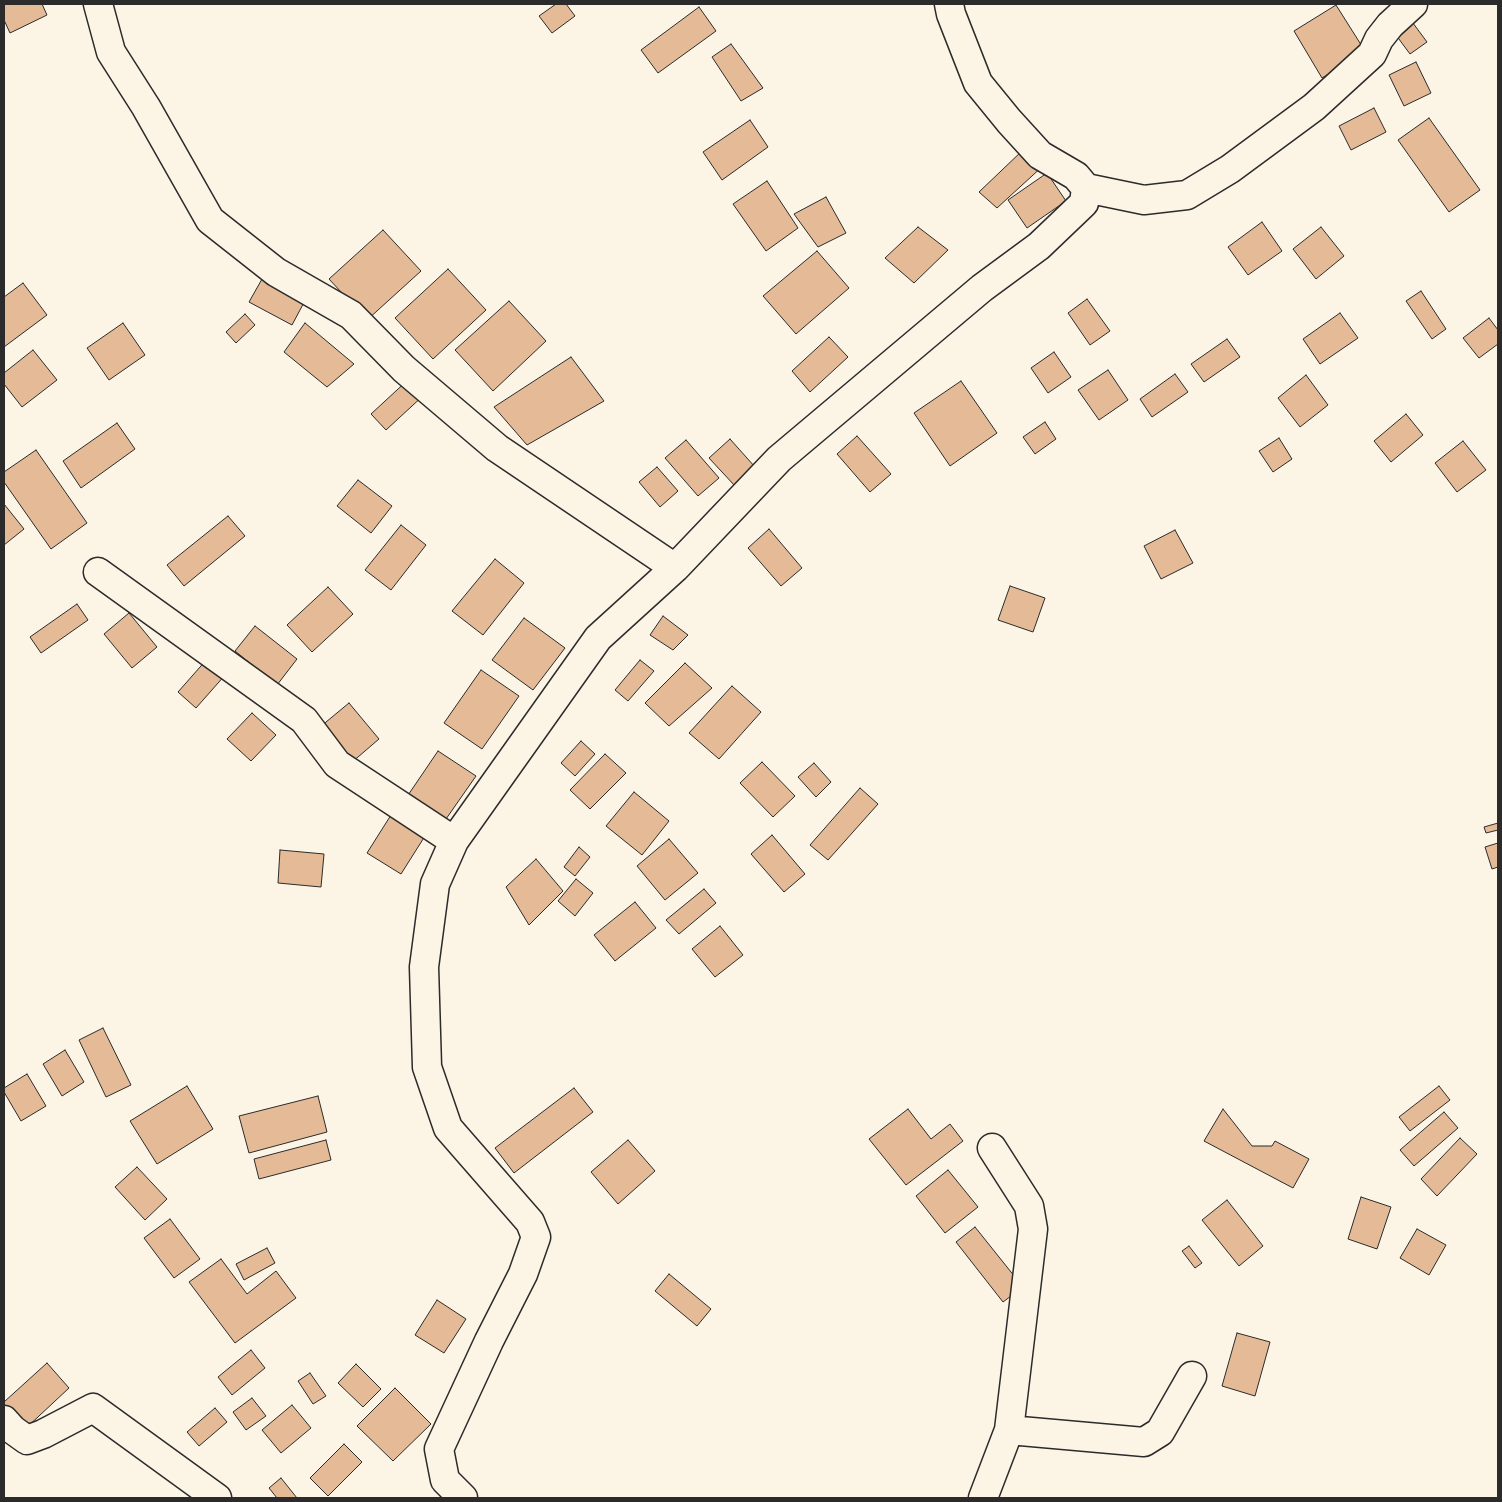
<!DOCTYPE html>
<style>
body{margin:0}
#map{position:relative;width:1502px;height:1502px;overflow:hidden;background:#fcf5e5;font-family:Dekko,sans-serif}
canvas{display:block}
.frame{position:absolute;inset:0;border:5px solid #2b2b2b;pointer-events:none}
</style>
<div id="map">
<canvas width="1502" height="1502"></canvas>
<div class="frame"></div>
</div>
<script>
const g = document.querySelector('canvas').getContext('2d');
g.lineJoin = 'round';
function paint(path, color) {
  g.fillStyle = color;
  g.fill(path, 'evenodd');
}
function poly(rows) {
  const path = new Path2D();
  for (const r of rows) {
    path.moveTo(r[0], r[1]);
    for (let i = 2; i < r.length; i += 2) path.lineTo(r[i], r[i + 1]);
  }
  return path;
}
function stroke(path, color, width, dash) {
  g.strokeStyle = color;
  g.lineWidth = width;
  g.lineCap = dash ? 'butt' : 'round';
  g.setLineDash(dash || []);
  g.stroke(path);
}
const building = poly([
 [4,4,42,4,47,15,10,33,4,20,4,4],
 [556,4,566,4,575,16,552,33,539,16,556,4],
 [1336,5,1365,51,1322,78,1294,31,1336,5],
 [699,7,716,31,658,73,641,50,699,7],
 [1407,15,1427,42,1410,54,1390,27,1407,15],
 [731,44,763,88,741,101,712,57,731,44],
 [1416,62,1431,93,1404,106,1389,75,1416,62],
 [1374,108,1386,132,1351,150,1339,126,1374,108],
 [1429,118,1480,190,1449,212,1398,140,1429,118],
 [750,120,768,147,722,180,703,152,750,120],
 [1023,150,1044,165,997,208,979,192,1023,150],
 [1047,173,1066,201,1027,228,1008,200,1047,173],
 [767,181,798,228,766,251,733,204,767,181],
 [826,197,846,233,818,247,794,214,826,197],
 [1262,222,1282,251,1248,275,1228,247,1262,222],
 [918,227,948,250,914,283,885,258,918,227],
 [1321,227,1344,256,1316,279,1293,249,1321,227],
 [383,230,421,271,367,320,329,279,383,230],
 [817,251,849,288,796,334,763,296,817,251],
 [448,269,486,310,433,359,395,318,448,269],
 [266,272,308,295,292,325,249,302,266,272],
 [23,283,47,315,4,347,4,297,23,283],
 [1421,291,1446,329,1432,339,1406,301,1421,291],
 [1087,299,1110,331,1090,345,1068,313,1087,299],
 [509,301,546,341,493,391,455,350,509,301],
 [1340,313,1358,338,1320,364,1303,339,1340,313],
 [245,314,255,325,236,343,226,332,245,314],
 [1489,318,1498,330,1498,344,1479,358,1463,338,1489,318],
 [123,323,145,355,109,380,87,348,123,323],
 [305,323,354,364,327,387,284,352,305,323],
 [829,337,848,357,810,392,792,371,829,337],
 [1227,339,1240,357,1204,382,1191,364,1227,339],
 [33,350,57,380,22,407,4,384,4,373,33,350],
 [1054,352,1071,377,1048,393,1031,368,1054,352],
 [571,357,604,401,527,445,494,407,571,357],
 [1108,370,1128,400,1099,420,1078,390,1108,370],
 [1175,374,1188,392,1152,417,1140,399,1175,374],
 [1306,375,1328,405,1300,427,1278,398,1306,375],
 [410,378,425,394,386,430,371,414,410,378],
 [961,381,997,433,950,466,914,413,961,381],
 [1406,414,1423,435,1391,462,1374,441,1406,414],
 [1045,422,1056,439,1035,454,1023,437,1045,422],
 [117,423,135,449,81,488,63,461,117,423],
 [857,436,891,474,870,492,837,454,857,436],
 [1279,438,1292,459,1273,472,1259,451,1279,438],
 [730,439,755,467,735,486,709,458,730,439],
 [686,440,719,478,698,496,665,458,686,440],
 [1463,441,1486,470,1457,492,1435,463,1463,441],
 [36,450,87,523,51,549,4,482,4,472,36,450],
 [657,467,678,491,660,507,639,482,657,467],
 [358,480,392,506,371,533,337,506,358,480],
 [4,504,24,529,4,545,4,504],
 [228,516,245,536,184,586,167,565,228,516],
 [401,525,426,545,391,590,365,570,401,525],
 [769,529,802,568,781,586,748,548,769,529],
 [1175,530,1193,563,1161,579,1144,546,1175,530],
 [495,559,524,583,483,635,452,611,495,559],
 [1010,586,1045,598,1033,632,998,620,1010,586],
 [328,587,353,614,312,652,287,625,328,587],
 [77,604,88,620,41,653,30,637,77,604],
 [129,613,157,647,132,668,104,634,129,613],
 [663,616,688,635,673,650,650,635,663,616],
 [524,618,565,648,533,690,492,660,524,618],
 [255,626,297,659,277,685,235,651,255,626],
 [208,658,226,674,196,708,178,692,208,658],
 [640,660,654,671,628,701,615,690,640,660],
 [685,663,712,688,669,726,645,703,685,663],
 [481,670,519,696,482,749,444,723,481,670],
 [732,686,761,712,719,759,689,733,732,686],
 [349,703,379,739,351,763,320,727,349,703],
 [252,713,276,735,251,761,227,739,252,713],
 [581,741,595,754,575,776,561,763,581,741],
 [438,751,476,776,439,829,402,804,438,751],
 [605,754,626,773,590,809,570,790,605,754],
 [762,762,795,796,773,817,740,783,762,762],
 [814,763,831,782,816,797,798,777,814,763],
 [860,788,878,804,828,860,810,845,860,788],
 [634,792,669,821,642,855,606,826,634,792],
 [391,815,425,836,401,874,367,853,391,815],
 [1498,823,1498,830,1486,833,1484,827,1498,823],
 [772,835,805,874,784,892,751,854,772,835],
 [669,839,698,873,665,900,637,866,669,839],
 [1498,843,1498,867,1492,869,1485,847,1498,843],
 [579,847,590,857,575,876,564,867,579,847],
 [280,850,324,854,321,887,278,883,280,850],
 [536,859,563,891,529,925,506,887,536,859],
 [576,879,593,893,575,916,558,901,576,879],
 [704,889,716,903,679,934,666,920,704,889],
 [635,902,656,928,615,961,594,935,635,902],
 [720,926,743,955,715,977,692,949,720,926],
 [103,1028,131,1085,106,1097,79,1040,103,1028],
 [65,1050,84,1082,62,1096,43,1064,65,1050],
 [27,1074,46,1106,21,1121,4,1092,4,1088,27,1074],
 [187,1086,213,1129,157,1164,130,1121,187,1086],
 [1439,1086,1450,1100,1410,1131,1399,1117,1439,1086],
 [574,1088,593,1112,514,1173,495,1148,574,1088],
 [318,1096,327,1132,249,1153,239,1116,318,1096],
 [908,1109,931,1139,950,1124,963,1141,906,1185,869,1139,908,1109],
 [1223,1109,1252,1146,1272,1146,1275,1141,1309,1159,1293,1188,1204,1141,1223,1109],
 [1444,1112,1458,1128,1414,1166,1400,1150,1444,1112],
 [1460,1138,1477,1154,1437,1196,1421,1179,1460,1138],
 [326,1140,331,1160,259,1179,254,1159,326,1140],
 [628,1140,655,1171,618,1204,591,1172,628,1140],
 [137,1167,167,1199,145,1220,115,1187,137,1167],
 [948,1170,978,1207,945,1233,916,1196,948,1170],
 [1361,1197,1391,1207,1377,1249,1348,1239,1361,1197],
 [1227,1200,1263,1246,1239,1266,1202,1220,1227,1200],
 [170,1219,200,1259,174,1278,144,1238,170,1219],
 [975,1227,1023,1287,1003,1302,956,1242,975,1227],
 [1417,1229,1446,1245,1429,1275,1400,1258,1417,1229],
 [1189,1246,1202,1263,1195,1268,1182,1251,1189,1246],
 [267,1248,275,1263,244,1280,236,1264,267,1248],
 [221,1259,247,1294,276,1271,296,1298,235,1343,189,1282,221,1259],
 [669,1274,711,1309,697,1326,655,1291,669,1274],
 [437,1300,466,1319,444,1353,415,1335,437,1300],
 [1237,1333,1270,1342,1255,1396,1222,1386,1237,1333],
 [251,1350,265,1368,232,1395,218,1377,251,1350],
 [47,1363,69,1388,24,1430,4,1409,4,1402,47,1363],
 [356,1364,381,1389,363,1407,338,1383,356,1364],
 [310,1373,326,1396,313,1404,298,1381,310,1373],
 [395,1388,431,1424,393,1461,357,1426,395,1388],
 [252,1398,266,1416,246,1430,233,1412,252,1398],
 [292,1405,311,1428,281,1453,262,1430,292,1405],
 [215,1408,227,1422,199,1446,187,1432,215,1408],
 [344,1444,362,1462,328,1496,310,1478,344,1444],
 [281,1478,297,1498,277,1498,269,1488,281,1478]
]);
const minor = poly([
 [98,4,111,52,146,107,210,220,276,272,351,315,404,369,497,448,675,568],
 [1086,188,1144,200,1187,195,1230,169,1314,107,1372,54,1379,39,1390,25,1413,4],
 [98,572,304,720,337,764,454,841],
 [992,1148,1029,1206,1033,1229,1009,1430],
 [4,1420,13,1430,27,1440,43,1434,93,1408,217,1498],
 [463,1498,445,1480,439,1449,489,1341,523,1274,536,1237,530,1222,448,1128,427,1067,424,967,435,884,454,841,598,638,675,568,779,459,982,288,1039,246,1084,203,1086,188,1076,176,1040,155,1009,121,978,83,951,14,949,4],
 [983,1498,1009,1430,1144,1442,1160,1432,1192,1376]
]);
paint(building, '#e5ba96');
stroke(building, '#2b2b2b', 1);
stroke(minor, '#2b2b2b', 31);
stroke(minor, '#fcf5e5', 28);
</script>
